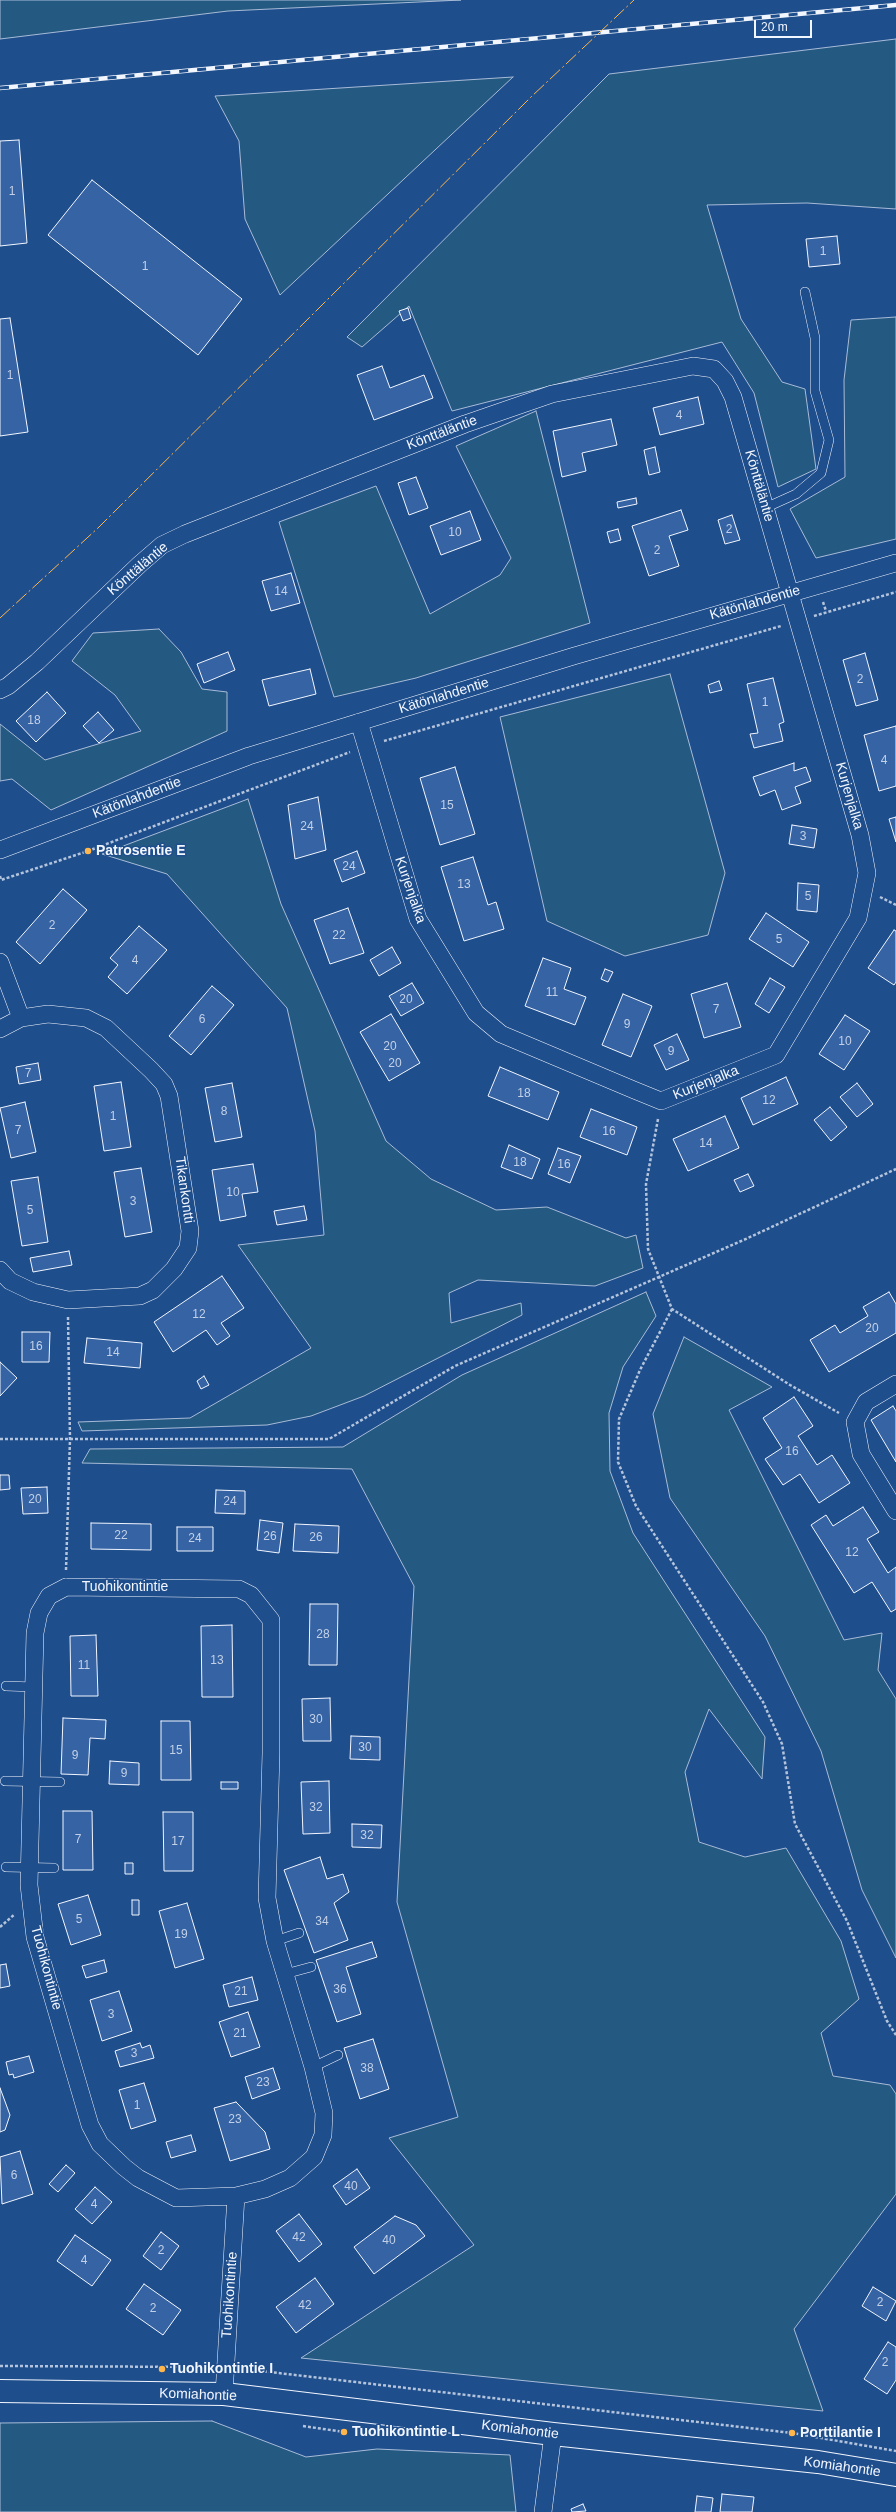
<!DOCTYPE html>
<meta charset="utf-8">
<style>
body{margin:0}
#map{position:relative;width:896px;height:2512px;overflow:hidden;background:#1f4e8c;font-family:Arial,sans-serif}
canvas{display:block}
.scale{position:absolute;left:754px;top:20px;width:58px;height:18px;box-sizing:border-box;border:2px solid #f2f6ff;border-top:0;padding-left:5px;font-size:12px;line-height:14px;white-space:nowrap;color:#f2f6ff;-webkit-text-stroke:3px #1f4e8c;paint-order:stroke}
</style>
<div id="map">
<canvas width="896" height="2512"></canvas>
<div class="scale">20 m</div>
</div>
<script>
const g = document.querySelector('canvas').getContext('2d');
g.lineJoin = 'round';
function paint(path, color) {
  g.fillStyle = color;
  g.fill(path, 'evenodd');
}
function poly(rows) {
  const path = new Path2D();
  for (const r of rows) {
    path.moveTo(r[0], r[1]);
    for (let i = 2; i < r.length; i += 2) path.lineTo(r[i], r[i + 1]);
  }
  return path;
}
function stroke(path, color, width, dash) {
  g.strokeStyle = color;
  g.lineWidth = width;
  g.lineCap = dash ? 'butt' : 'round';
  g.setLineDash(dash || []);
  g.stroke(path);
}
function write(font, color, halo, rows, align = 'center') {
  g.font = font + ' Arial,sans-serif';
  g.lineWidth = 3;
  g.setLineDash([]);
  g.textBaseline = 'middle';
  g.strokeStyle = halo;
  g.fillStyle = color;
  for (const [text, x, y, turn = 0] of rows) {
    g.save();
    g.translate(x, y);
    g.rotate((+turn || 0) * Math.PI / 180);
    g.textAlign = isNaN(turn) ? turn : align;
    if (halo) g.strokeText(text, 0, 0);
    g.fillText(text, 0, 0);
    g.restore();
  }
}
const green = poly([
 [0,0,461,0,228,11,0,39,0,0],
 [896,39,896,209,807,203,707,205,741,319,782,382,805,389,816,469,778,487,754,393,722,342,452,411,409,306,362,347,347,337,609,74,896,39],
 [513,77,280,295,245,219,239,141,215,96,513,77],
 [896,317,896,539,816,558,790,509,845,477,844,380,851,320,896,317],
 [536,411,590,623,416,678,334,697,279,522,376,486,430,614,500,575,511,558,456,446,536,411],
 [159,629,181,652,202,689,227,692,227,731,51,810,12,779,0,781,0,724,45,760,141,731,115,695,72,661,93,633,159,629],
 [670,674,725,873,708,935,625,956,547,921,500,717,670,674],
 [248,799,281,904,386,1141,431,1179,496,1210,547,1207,626,1238,636,1235,643,1268,595,1286,478,1280,449,1293,451,1323,521,1303,522,1315,364,1396,311,1416,267,1425,82,1431,78,1422,190,1418,311,1348,238,1245,324,1235,315,1131,287,1008,167,874,102,854,248,799],
 [646,1292,656,1316,623,1367,609,1413,610,1471,633,1533,765,1737,762,1779,709,1709,685,1772,699,1842,745,1857,786,1848,841,1941,859,1999,821,2033,833,2076,890,2085,896,2094,896,2194,794,2329,823,2411,301,2358,474,2245,389,2138,458,2117,397,1902,414,1586,352,1469,82,1463,90,1449,343,1447,462,1375,646,1292],
 [684,1337,772,1387,729,1410,844,1640,882,1633,878,1670,896,1699,896,1958,862,1890,821,1751,765,1636,670,1498,653,1414,684,1337],
 [212,2421,306,2457,377,2449,510,2455,516,2512,0,2512,0,2423,212,2421]
]);
const building = poly([
 [19,140,27,243,0,246,0,141,19,140],
 [92,180,242,299,198,355,48,235,92,180],
 [837,236,840,264,809,267,806,239,837,236],
 [408,308,411,318,403,321,399,311,408,308],
 [10,318,28,432,0,436,0,319,10,318],
 [382,366,390,388,424,375,433,398,374,420,357,375,382,366],
 [698,397,704,424,660,435,653,408,698,397],
 [611,419,617,445,582,453,586,471,562,477,553,431,611,419],
 [655,447,660,472,649,475,644,450,655,447],
 [416,477,428,508,409,515,398,483,416,477],
 [636,498,637,504,618,508,617,502,636,498],
 [681,510,688,530,669,536,679,566,649,576,632,526,681,510],
 [470,511,481,540,441,555,430,526,470,511],
 [732,515,740,540,725,544,718,520,732,515],
 [618,529,621,540,610,543,607,532,618,529],
 [291,573,300,603,271,611,262,581,291,573],
 [228,652,235,670,204,683,197,664,228,652],
 [865,653,878,700,856,706,843,660,865,653],
 [310,669,316,694,269,706,262,680,310,669],
 [773,678,784,722,779,724,783,741,754,748,750,734,758,733,747,684,773,678],
 [719,681,722,690,710,693,708,685,719,681],
 [47,692,66,713,36,742,16,721,47,692],
 [98,712,114,730,99,743,83,726,98,712],
 [896,726,896,786,879,791,864,735,896,726],
 [794,763,794,771,806,767,811,781,795,787,801,803,782,810,775,790,760,796,753,777,794,763],
 [455,767,475,834,440,845,420,778,455,767],
 [318,797,326,850,295,859,288,805,318,797],
 [896,817,896,842,889,819,896,817],
 [792,825,817,829,814,848,789,844,792,825],
 [357,851,365,873,342,882,334,860,357,851],
 [473,857,488,905,496,902,504,929,464,941,441,867,473,857],
 [798,883,819,885,817,912,797,910,798,883],
 [63,889,87,910,40,964,16,942,63,889],
 [348,908,364,953,330,964,314,920,348,908],
 [766,913,809,942,793,967,749,939,766,913],
 [139,926,167,950,127,994,108,977,118,965,110,958,139,926],
 [894,930,896,931,896,982,894,985,868,968,894,930],
 [392,947,401,963,379,976,370,960,392,947],
 [543,958,571,968,564,989,586,997,575,1025,525,1006,543,958],
 [605,969,613,972,608,982,601,979,605,969],
 [770,978,785,987,769,1013,755,1004,770,978],
 [412,983,424,1003,401,1016,389,996,412,983],
 [727,983,741,1027,704,1038,691,994,727,983],
 [212,986,234,1005,191,1055,169,1036,212,986],
 [623,994,652,1006,631,1057,602,1045,623,994],
 [391,1014,420,1063,389,1081,360,1032,391,1014],
 [845,1015,870,1031,844,1070,819,1054,845,1015],
 [677,1034,689,1060,666,1070,654,1045,677,1034],
 [38,1063,41,1080,19,1084,16,1067,38,1063],
 [500,1067,559,1092,548,1120,488,1096,500,1067],
 [786,1077,798,1104,753,1125,741,1098,786,1077],
 [121,1082,131,1147,104,1151,94,1086,121,1082],
 [232,1083,242,1137,215,1142,205,1088,232,1083],
 [857,1083,873,1104,857,1117,840,1097,857,1083],
 [25,1102,36,1152,11,1158,0,1108,25,1102],
 [830,1107,847,1127,831,1141,814,1120,830,1107],
 [591,1109,637,1127,627,1155,580,1137,591,1109],
 [725,1116,739,1148,688,1171,673,1139,725,1116],
 [509,1145,540,1159,532,1179,501,1167,509,1145],
 [558,1148,581,1156,570,1183,548,1174,558,1148],
 [253,1164,258,1192,242,1194,246,1216,220,1221,212,1170,253,1164],
 [141,1168,152,1232,125,1237,114,1172,141,1168],
 [748,1174,754,1186,740,1192,734,1180,748,1174],
 [38,1177,48,1242,22,1246,11,1181,38,1177],
 [304,1206,307,1220,277,1225,274,1211,304,1206],
 [69,1251,72,1265,33,1272,30,1258,69,1251],
 [222,1276,244,1308,221,1323,230,1336,217,1345,206,1330,173,1352,154,1322,222,1276],
 [889,1292,896,1304,896,1333,829,1372,810,1340,835,1325,840,1333,868,1316,863,1307,889,1292],
 [22,1332,50,1332,49,1362,22,1362,22,1332],
 [87,1338,142,1343,140,1368,84,1363,87,1338],
 [0,1362,17,1378,0,1396,0,1362],
 [204,1376,209,1385,201,1389,197,1381,204,1376],
 [794,1397,813,1426,798,1436,817,1465,832,1455,850,1483,819,1503,800,1474,783,1485,765,1459,782,1448,763,1418,794,1397],
 [893,1406,896,1411,896,1462,871,1420,893,1406],
 [0,1475,9,1475,10,1489,0,1490,0,1475],
 [47,1487,48,1513,23,1514,21,1488,47,1487],
 [216,1490,245,1491,245,1514,215,1513,216,1490],
 [863,1507,879,1532,867,1539,888,1573,896,1567,896,1609,891,1612,872,1582,854,1593,811,1525,826,1515,833,1526,863,1507],
 [260,1520,283,1523,279,1553,257,1550,260,1520],
 [91,1523,151,1524,151,1550,91,1549,91,1523],
 [295,1524,339,1526,338,1553,293,1551,295,1524],
 [177,1527,213,1527,213,1551,177,1551,177,1527],
 [310,1604,338,1604,337,1665,309,1665,310,1604],
 [232,1625,233,1697,202,1697,201,1626,232,1625],
 [96,1635,98,1696,71,1696,70,1636,96,1635],
 [330,1698,331,1741,303,1741,302,1699,330,1698],
 [63,1718,106,1720,105,1739,90,1738,88,1775,61,1774,63,1718],
 [161,1721,190,1721,191,1780,161,1780,161,1721],
 [351,1736,380,1737,380,1760,350,1759,351,1736],
 [110,1761,139,1763,139,1785,109,1784,110,1761],
 [329,1781,330,1833,303,1834,301,1782,329,1781],
 [221,1782,238,1782,238,1789,221,1789,221,1782],
 [63,1811,92,1811,93,1870,63,1870,63,1811],
 [163,1812,193,1812,193,1871,164,1871,163,1812],
 [352,1824,382,1825,381,1848,352,1847,352,1824],
 [320,1857,327,1879,343,1874,349,1892,334,1903,348,1940,314,1953,284,1870,320,1857],
 [125,1863,133,1863,133,1874,125,1874,125,1863],
 [88,1895,101,1935,71,1945,58,1904,88,1895],
 [132,1900,139,1900,139,1915,132,1915,132,1900],
 [187,1903,204,1959,175,1968,159,1911,187,1903],
 [372,1942,377,1957,346,1967,361,2014,337,2022,316,1960,372,1942],
 [104,1960,107,1972,86,1978,82,1966,104,1960],
 [6,1964,10,1986,0,1988,0,1965,6,1964],
 [252,1977,258,2000,229,2007,223,1985,252,1977],
 [119,1991,132,2031,102,2041,90,2000,119,1991],
 [248,2012,260,2047,231,2057,219,2022,248,2012],
 [373,2039,389,2089,360,2099,344,2048,373,2039],
 [140,2043,142,2048,150,2045,154,2058,120,2067,115,2051,140,2043],
 [29,2056,34,2072,14,2078,13,2074,9,2075,6,2062,29,2056],
 [273,2068,280,2089,252,2099,245,2077,273,2068],
 [144,2083,156,2121,131,2129,119,2090,144,2083],
 [0,2088,10,2115,5,2130,0,2132,0,2088],
 [236,2102,265,2132,270,2149,230,2161,214,2108,236,2102],
 [191,2135,196,2151,171,2158,166,2142,191,2135],
 [20,2151,33,2194,2,2204,0,2157,20,2151],
 [66,2165,75,2173,58,2192,49,2184,66,2165],
 [357,2169,370,2188,346,2205,333,2186,357,2169],
 [95,2187,112,2202,92,2224,75,2209,95,2187],
 [299,2214,322,2244,299,2262,276,2231,299,2214],
 [395,2216,416,2225,425,2236,374,2274,354,2247,395,2216],
 [161,2232,179,2246,161,2270,143,2256,161,2232],
 [75,2235,111,2260,92,2286,57,2261,75,2235],
 [315,2278,334,2304,296,2333,276,2307,315,2278],
 [144,2284,181,2310,163,2335,126,2309,144,2284],
 [873,2287,896,2301,886,2321,862,2306,873,2287],
 [888,2342,896,2347,896,2380,887,2394,864,2379,888,2342],
 [722,2494,754,2497,752,2512,720,2512,722,2494],
 [697,2496,713,2498,711,2512,695,2512,697,2496],
 [583,2504,586,2511,572,2512,571,2509,583,2504]
]);
const path = poly([
 [823,602,826,611],
 [814,616,896,592],
 [384,741,781,626],
 [0,876,1,880,88,851,350,752],
 [880,897,896,905],
 [658,1119,646,1184,648,1249,672,1309,790,1385,839,1413],
 [672,1309,640,1370,619,1419,618,1462,636,1506,763,1702,782,1744,795,1824,847,1921,887,2021,896,2035],
 [0,1439,329,1439,455,1366,748,1238,896,1169],
 [66,1570,70,1439,68,1317],
 [0,1927,15,1914],
 [0,2366,209,2367],
 [244,2369,792,2433,896,2451],
 [303,2426,344,2432]
]);
const service = poly([
 [765,508,796,494,821,473,829,440,815,391,815,338,805,292],
 [6,1686,34,1687],
 [5,1781,60,1782],
 [6,1867,54,1868],
 [275,1941,299,1933],
 [285,1974,311,1967],
 [313,2067,338,2055]
]);
const minor = poly([
 [0,690,8,686,37,662,140,564,162,545,185,534,465,424,552,394,693,366,714,369,725,381,733,397,860,835,867,873,858,918,776,1055,661,1101,634,1090,501,1034,476,1013,418,919,359,722],
 [0,850,249,756,574,656,896,563],
 [0,962,21,1018],
 [0,1029,21,1018,48,1014,86,1018,106,1028,151,1070,164,1084,169,1096,190,1231,188,1248,174,1269,153,1290,140,1296,68,1300,33,1292,10,1281,0,1270],
 [896,1384,866,1402,855,1422,861,1454,896,1511],
 [66,1587,239,1589,251,1595,271,1620,271,1753,267,1898,275,1941,313,2067,324,2113,323,2135,314,2157,290,2178,265,2189,236,2196,176,2198,138,2178,124,2167,100,2144,90,2125,35,1937,29,1885,35,1633,39,1613,49,1596,66,1587],
 [224,2394,236,2196],
 [543,2512,553,2434]
]);
const tertiary = poly([
 [0,2391,224,2394,553,2434,818,2462,896,2475]
]);
const rail = poly([
 [0,88,896,5]
]);
const power = poly([
 [0,618,99,527,531,97,634,0]
]);
const markers = [
 [88,851,4,"#ffb74d"],
 [162,2369,4,"#ffb74d"],
 [344,2432,4,"#ffb74d"],
 [792,2433,4,"#ffb74d"]
];
const numberNames = [
 ["1",12,192],
 ["1",823,252],
 ["1",145,267],
 ["1",10,376],
 ["4",679,416],
 ["2",729,530],
 ["10",455,533],
 ["2",657,551],
 ["14",281,592],
 ["2",860,680],
 ["1",765,703],
 ["18",34,721],
 ["4",884,761],
 ["15",447,806],
 ["24",307,827],
 ["3",803,837],
 ["24",349,867],
 ["13",464,885],
 ["5",808,897],
 ["2",52,926],
 ["22",339,936],
 ["5",779,940],
 ["4",135,961],
 ["11",552,993],
 ["20",406,1000],
 ["7",716,1010],
 ["6",202,1020],
 ["9",627,1025],
 ["10",845,1042],
 ["20",390,1047],
 ["9",671,1052],
 ["20",395,1064],
 ["7",28,1074],
 ["18",524,1094],
 ["12",769,1101],
 ["8",224,1112],
 ["1",113,1117],
 ["7",18,1131],
 ["16",609,1132],
 ["14",706,1144],
 ["18",520,1163],
 ["16",564,1165],
 ["10",233,1193],
 ["3",133,1202],
 ["5",30,1211],
 ["12",199,1315],
 ["20",872,1329],
 ["16",36,1347],
 ["14",113,1353],
 ["16",792,1452],
 ["20",35,1500],
 ["24",230,1502],
 ["22",121,1536],
 ["26",270,1537],
 ["26",316,1538],
 ["24",195,1539],
 ["12",852,1553],
 ["28",323,1635],
 ["13",217,1661],
 ["11",84,1666],
 ["30",316,1720],
 ["30",365,1748],
 ["15",176,1751],
 ["9",75,1756],
 ["9",124,1774],
 ["32",316,1808],
 ["32",367,1836],
 ["7",78,1840],
 ["17",178,1842],
 ["5",79,1920],
 ["34",322,1922],
 ["19",181,1935],
 ["36",340,1990],
 ["21",241,1992],
 ["3",111,2015],
 ["21",240,2034],
 ["3",134,2054],
 ["38",367,2069],
 ["23",263,2083],
 ["1",137,2106],
 ["23",235,2120],
 ["6",14,2176],
 ["40",351,2187],
 ["4",94,2205],
 ["42",299,2238],
 ["40",389,2241],
 ["2",161,2251],
 ["4",84,2261],
 ["2",880,2303],
 ["42",305,2306],
 ["2",153,2309],
 ["2",885,2363]
];
const streetNames = [
 ["Könttäläntie",442,433,-21],
 ["Könttäläntie",759,486,74],
 ["Könttäläntie",138,569,-40],
 ["Kätönlahdentie",755,603,-16],
 ["Kätönlahdentie",444,696,-17],
 ["Kurjenjalka",849,796,74],
 ["Kätönlahdentie",137,798,-21],
 ["Kurjenjalka",410,890,71],
 ["Kurjenjalka",706,1083,-22],
 ["Tikankontti",184,1190,82],
 ["Tuohikontintie",125,1587],
 ["Tuohikontintie",46,1968,75],
 ["Tuohikontintie",230,2295,-86],
 ["Komiahontie",198,2395,2],
 ["Komiahontie",520,2430,7],
 ["Komiahontie",842,2467,8]
];
const poiNames = [
 ["Patrosentie E",96,851],
 ["Tuohikontintie I",170,2369],
 ["Tuohikontintie L",352,2432],
 ["Porttilantie I",800,2433]
];
paint(green, '#245a82');
stroke(green, '#a8bbd7', 1);
paint(building, '#3563a3');
stroke(building, '#f2f6ff', 1);
stroke(service, '#f2f6ff', 10);
stroke(minor, '#f2f6ff', 18);
stroke(tertiary, '#f2f6ff', 24);
stroke(path, '#b3c4dc', 2.5, [3, 2]);
stroke(service, '#1f4e8c', 9);
stroke(minor, '#1f4e8c', 17);
stroke(tertiary, '#1f4e8c', 22);
stroke(rail, '#f2f6ff', 4.5);
stroke(rail, '#1f4e8c', 3, [9]);
stroke(power, '#ffb74d', 1, [14, 3, 2, 3]);
for (const [x, y, r, color] of markers) {
  const dot = new Path2D();
  dot.arc(x, y, r, 0, 2 * Math.PI);
  g.fillStyle = color;
  g.fill(dot);
  stroke(dot, '#1f4e8c', 1.5);
}
write('12px', '#c3d1e8', null, numberNames);
write('14px', '#f2f6ff', '#1f4e8c', streetNames);
write('bold 14px', '#f2f6ff', '#1f4e8c', poiNames, 'left');
</script>
